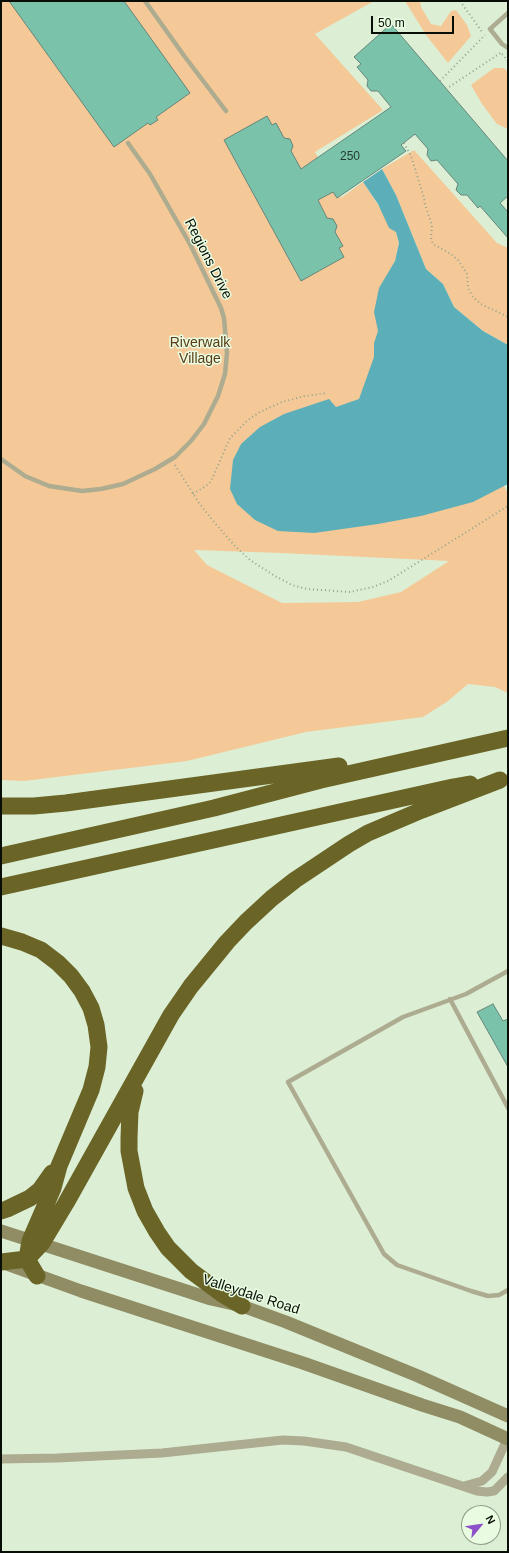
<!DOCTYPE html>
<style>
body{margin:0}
#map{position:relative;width:509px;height:1553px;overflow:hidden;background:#dcefd5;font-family:Helvetica,sans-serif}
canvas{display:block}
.frame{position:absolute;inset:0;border:2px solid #080e06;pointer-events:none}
.north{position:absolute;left:461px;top:1505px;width:40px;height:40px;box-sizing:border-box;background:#e9fce2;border:1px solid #8f9d8a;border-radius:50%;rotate:61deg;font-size:11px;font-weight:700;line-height:16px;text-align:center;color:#080e06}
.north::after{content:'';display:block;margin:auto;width:14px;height:18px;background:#8d52c9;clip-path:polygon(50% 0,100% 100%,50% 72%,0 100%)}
.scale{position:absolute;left:371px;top:16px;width:83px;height:18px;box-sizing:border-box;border:2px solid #080e06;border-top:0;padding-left:5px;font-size:12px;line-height:14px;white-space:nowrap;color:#080e06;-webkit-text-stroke:3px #e9fce2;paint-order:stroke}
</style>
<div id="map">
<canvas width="509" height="1553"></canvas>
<div class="frame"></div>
<div class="north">N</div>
<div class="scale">50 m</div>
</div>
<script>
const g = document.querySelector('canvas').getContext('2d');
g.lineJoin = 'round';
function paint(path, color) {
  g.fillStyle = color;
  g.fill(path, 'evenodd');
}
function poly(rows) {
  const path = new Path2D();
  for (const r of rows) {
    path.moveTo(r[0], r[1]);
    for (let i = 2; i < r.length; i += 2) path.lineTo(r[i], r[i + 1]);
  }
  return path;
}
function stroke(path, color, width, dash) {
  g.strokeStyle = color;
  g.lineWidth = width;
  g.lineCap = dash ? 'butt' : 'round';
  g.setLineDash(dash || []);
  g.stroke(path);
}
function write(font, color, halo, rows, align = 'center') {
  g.font = font + ' Helvetica,sans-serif';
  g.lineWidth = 3;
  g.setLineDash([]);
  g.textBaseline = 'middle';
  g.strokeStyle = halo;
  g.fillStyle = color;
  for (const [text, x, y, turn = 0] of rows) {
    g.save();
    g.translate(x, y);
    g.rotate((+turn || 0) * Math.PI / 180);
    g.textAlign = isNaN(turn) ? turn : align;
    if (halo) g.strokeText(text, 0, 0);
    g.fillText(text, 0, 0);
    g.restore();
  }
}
const green = poly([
 [1,1,374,1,315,34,383,110,315,152,341,198,363,182,396,232,399,243,395,261,386,278,508,493,508,693,495,687,468,684,448,701,423,717,306,732,187,761,24,781,1,780],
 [194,550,281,553,449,561,401,592,358,602,282,603,207,565],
 [405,1,420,1,421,7,431,24,441,26,451,11,456,10,467,25,471,36,448,63,426,35],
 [494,68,504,68,508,72,508,129,497,124,482,104,471,85],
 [414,150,497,243,508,248,508,345,483,331,454,307,443,284,426,269,396,195,382,169]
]);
const water = poly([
 [382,169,396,195,426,269,443,284,454,307,483,331,508,345,508,484,473,502,421,516,378,524,314,533,278,531,255,520,237,504,230,489,233,460,241,444,260,427,284,414,329,399,336,407,359,399,374,357,374,343,378,331,374,312,379,288,395,261,399,243,396,232,389,228,378,204,363,182]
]);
const building = poly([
 [9,1,124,1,190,93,156,117,158,120,150,125,148,123,114,147,9,1],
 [391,24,508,161,508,196,500,203,508,212,508,238,480,206,478,208,467,195,461,195,456,190,458,184,437,160,431,161,427,155,428,149,415,134,401,145,406,151,337,198,333,192,318,200,327,218,333,219,337,226,335,232,343,246,339,248,344,257,301,281,224,140,267,116,272,125,276,123,284,138,290,139,293,146,291,151,301,169,391,107,378,91,371,91,367,86,368,80,357,67,361,64,354,57,391,24],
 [493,1004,503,1021,508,1019,508,1067,477,1012,493,1004]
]);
const path = poly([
 [460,1,483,33],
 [502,54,508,61],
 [440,81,485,35],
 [446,89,502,52],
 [404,143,411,156,424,198,425,205,432,225,431,239,433,244,451,254,458,260,467,274,468,288,473,297,481,304,508,317],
 [175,465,199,503,214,522,234,545,250,560,275,576,292,585,307,589,350,592,373,587,388,581,508,506],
 [193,494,209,484,213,477,230,438,248,420,260,412,282,402,305,396,327,393]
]);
const service = poly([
 [145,1,185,57,226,111],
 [508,13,490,29,502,44,508,48],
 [1,459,25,476,49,486,82,491,101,489,123,484,155,469,175,457,191,441,204,424,218,396,225,374,227,353,224,318,221,308,191,246,150,174,128,143],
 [508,971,466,994,403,1017,288,1082,384,1254,397,1265,471,1291,488,1296,499,1295,508,1290],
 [450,999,508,1108]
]);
const minor = poly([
 [1,1459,57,1458,162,1453,283,1440,304,1441,346,1447,477,1491,487,1492,494,1491,508,1477],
 [464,1486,482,1481,492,1472,508,1437]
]);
const secondary = poly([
 [1,1231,211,1299,242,1306,286,1322,418,1376,508,1416],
 [1,1262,81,1291,303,1363,422,1405,460,1417,508,1439]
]);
const motorway = poly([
 [1,806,34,806,66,803,339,766],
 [1,856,214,808,321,780,508,738],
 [1,887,453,787,470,784],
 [1,936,22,942,41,950,58,963,71,976,82,991,91,1008,96,1025,99,1047,97,1067,91,1090,59,1166,53,1188,30,1241,27,1259,37,1276],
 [135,1091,130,1112,129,1138,129,1151,136,1188,145,1211,157,1232,168,1248,191,1271,222,1294,242,1306],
 [1,1211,7,1209,30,1198,40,1190,52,1173],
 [1,1262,27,1259,42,1243,66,1203,171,1015,191,986,227,942,246,922,272,898,295,880,349,844,368,833,422,810,500,780]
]);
const numberNames = [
 ["250",350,157]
];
const streetNames = [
 ["Regions Drive",208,259,63],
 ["Valleydale Road",251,1295,18]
];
const parkNames = [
 ["Riverwalk",200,343],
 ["Village",200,359]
];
paint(green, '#f4c997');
paint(water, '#5cafb8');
paint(building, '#7ac3aa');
stroke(building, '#66867a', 1);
stroke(path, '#94a38f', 2, [1, 3]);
stroke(service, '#adab90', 4.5);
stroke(minor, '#adab90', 9);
stroke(secondary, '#908d65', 13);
stroke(motorway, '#6a6427', 17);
write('12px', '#243b2f', null, numberNames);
write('14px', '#080e06', '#e9fce2', streetNames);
write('14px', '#593c15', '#e9fce2', parkNames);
</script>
